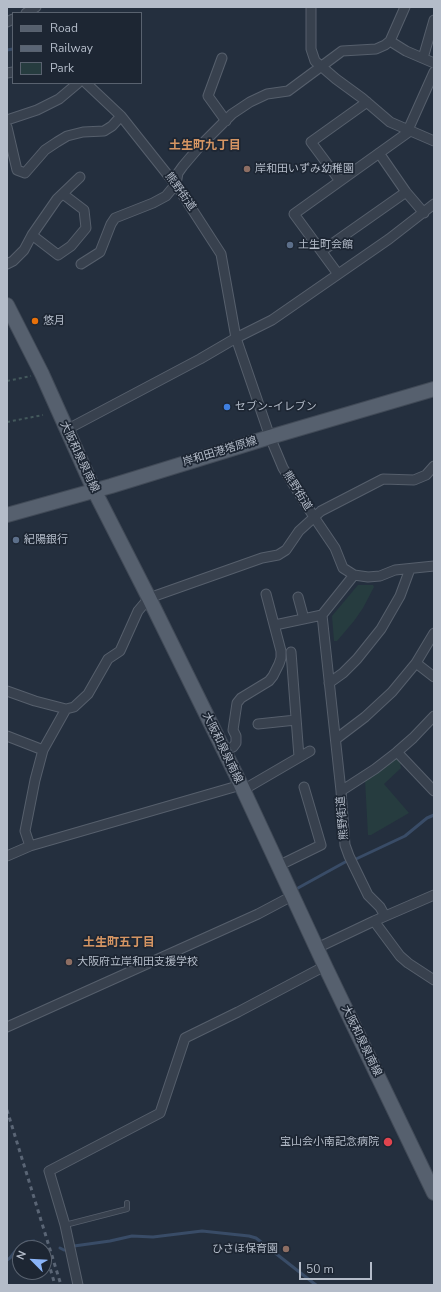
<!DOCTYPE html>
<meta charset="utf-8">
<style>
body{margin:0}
#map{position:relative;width:441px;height:1292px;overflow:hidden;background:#242f3e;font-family:"Nunito Sans",sans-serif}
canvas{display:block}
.frame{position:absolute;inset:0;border:8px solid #b4bcc9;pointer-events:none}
.legend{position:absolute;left:12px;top:12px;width:130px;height:72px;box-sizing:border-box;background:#1d2633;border:1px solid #59626f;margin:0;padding:5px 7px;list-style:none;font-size:12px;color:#b4bcc9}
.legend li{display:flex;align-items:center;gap:8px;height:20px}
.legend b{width:20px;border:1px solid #59626f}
.north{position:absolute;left:12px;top:1240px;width:40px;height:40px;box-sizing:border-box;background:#1d2633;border:1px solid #59626f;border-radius:50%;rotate:294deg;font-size:11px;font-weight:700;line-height:16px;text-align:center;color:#b4bcc9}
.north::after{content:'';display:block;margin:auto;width:14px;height:18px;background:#8ab4f8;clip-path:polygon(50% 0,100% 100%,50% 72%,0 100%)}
.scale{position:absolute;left:299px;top:1262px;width:73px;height:18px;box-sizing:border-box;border:2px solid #b4bcc9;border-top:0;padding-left:5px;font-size:12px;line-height:14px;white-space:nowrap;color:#b4bcc9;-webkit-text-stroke:3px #1d2633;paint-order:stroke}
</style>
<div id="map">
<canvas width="441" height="1292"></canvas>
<div class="frame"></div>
<ul class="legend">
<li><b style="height:5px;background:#56606e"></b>Road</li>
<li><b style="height:5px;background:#5a6575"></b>Railway</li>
<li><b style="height:11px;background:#263c3f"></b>Park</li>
</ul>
<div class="north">N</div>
<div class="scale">50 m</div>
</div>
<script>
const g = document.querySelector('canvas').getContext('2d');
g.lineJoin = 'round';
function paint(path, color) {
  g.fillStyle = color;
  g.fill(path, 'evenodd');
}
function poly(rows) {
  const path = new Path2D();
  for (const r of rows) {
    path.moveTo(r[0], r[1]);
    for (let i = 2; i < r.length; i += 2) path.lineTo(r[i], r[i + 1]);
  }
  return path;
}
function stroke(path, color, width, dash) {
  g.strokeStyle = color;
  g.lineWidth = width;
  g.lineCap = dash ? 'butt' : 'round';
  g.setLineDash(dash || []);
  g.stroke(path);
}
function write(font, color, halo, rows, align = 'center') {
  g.font = font + ' "Nunito Sans","Noto Sans JP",sans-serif';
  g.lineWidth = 3.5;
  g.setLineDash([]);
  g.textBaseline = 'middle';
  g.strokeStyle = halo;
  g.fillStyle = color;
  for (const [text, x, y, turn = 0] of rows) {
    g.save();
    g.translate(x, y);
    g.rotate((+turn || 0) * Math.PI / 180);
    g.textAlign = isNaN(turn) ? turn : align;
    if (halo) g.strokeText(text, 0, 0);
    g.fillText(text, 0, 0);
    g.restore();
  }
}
const green = poly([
 [358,585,373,585,374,587,363,608,354,621,337,641,334,641,332,616],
 [395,759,399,759,403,762,400,765,401,768,384,784,409,813,371,835,368,835,365,780]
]);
const stream = poly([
 [7,50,13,49],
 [356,859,405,836,427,818,434,815],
 [298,888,347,861],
 [74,1246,110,1241,132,1236,153,1237,202,1231,249,1236,256,1238,316,1285],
 [60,1248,64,1250],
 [7,1260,10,1258,17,1249,26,1242,34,1241]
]);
const path = poly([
 [7,381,31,376],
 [7,422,43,415]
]);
const lane = poly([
 [65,1225,127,1209,127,1203]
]);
const street = poly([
 [311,7,311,49,315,61,336,79,362,98,390,122,434,141],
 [26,13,36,7],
 [7,22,13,19],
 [390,41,406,51,434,63],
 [222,58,208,96,226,121],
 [423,58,434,20],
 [7,73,13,72],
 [86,83,121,116,179,189,221,254,236,338,270,437,283,468,314,517,335,548,343,568,354,575,368,577,380,576,395,570,434,566],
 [7,120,37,110,59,99,78,83],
 [7,127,17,170,25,173,45,150,57,142,67,136,83,132,104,131,112,126,121,116],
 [408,130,434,72],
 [379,153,406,192,424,213],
 [340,181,311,142,367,102],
 [32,235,58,255,71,246,86,228,84,210,63,194],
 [322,251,406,192],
 [7,264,13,261,24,250,32,235,57,199,80,177],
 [81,264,100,252,111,224,115,218,153,203,166,196,176,184,178,173,183,166,200,146,232,114,250,102,267,94,288,91,342,51,376,49,385,45,390,41,405,7],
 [338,274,294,214,410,131],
 [66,430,200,359,236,338,272,320,389,239,434,204],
 [354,575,322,615,341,791,345,845,349,856,368,895,380,907,385,916],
 [298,597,304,619],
 [275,625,322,615],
 [291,652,299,757],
 [416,663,434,677],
 [329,683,343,673,357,659,381,629,400,596,410,569],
 [7,691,35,701,66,709,74,707,88,694,108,659,120,651,138,611,149,598,262,558,278,555,286,550,299,531,321,511,383,479,414,480,426,475,434,466],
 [258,724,296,720],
 [7,736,43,750],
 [336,739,365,717,392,692,416,663,434,633],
 [224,751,233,747,236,743,236,736,233,730,237,703,241,698,269,681,273,676,279,664,281,658,281,651,266,594],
 [397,752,434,791],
 [243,790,310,751],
 [341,791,375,769,397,752,413,738,434,716],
 [30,846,25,831,35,780,43,750,66,709],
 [7,856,30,846,241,785],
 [278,866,321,845,304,787],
 [374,921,400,956,408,963,434,980],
 [317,948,374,921,434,895],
 [7,1027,258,914,292,896],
 [78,1285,65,1225,49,1171,160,1113,185,1038,238,1012,325,966]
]);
const primary = poly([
 [7,305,42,374,94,490,149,598,241,785,325,966,434,1193],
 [7,515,111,486,270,437,434,389]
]);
const rail = poly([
 [7,1110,61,1285],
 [46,1254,55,1285]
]);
const markers = [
 [247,169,4,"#8d6e63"],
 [290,245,4,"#5c6f8a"],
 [35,321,4,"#e8710a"],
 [227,407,4,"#3f7fe0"],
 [16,540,4,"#5c6f8a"],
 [69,962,4,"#8d6e63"],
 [388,1142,5,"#e0444e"],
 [286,1249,4,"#8d6e63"]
];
const poiNames = [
 ["岸和田いずみ幼稚園",255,169],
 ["土生町会館",298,245],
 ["悠月",43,321],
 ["セブン-イレブン",235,407],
 ["紀陽銀行",24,540],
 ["大阪府立岸和田支援学校",77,962],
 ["宝山会小南記念病院",379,1142,"right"],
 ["ひさほ保育園",278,1249,"right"]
];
const streetNames = [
 ["熊野街道",180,192,54],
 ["岸和田港塔原線",220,452,-17],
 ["大阪和泉泉南線",79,457,65],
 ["熊野街道",297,491,58],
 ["大阪和泉泉南線",222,748,64],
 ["熊野街道",343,818,-95],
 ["大阪和泉泉南線",361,1041,64]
];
const neighbourhoodNames = [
 ["土生町九丁目",205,146],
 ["土生町五丁目",119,943]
];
paint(green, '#263c3f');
stroke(stream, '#394c67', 3);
stroke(lane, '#565f6c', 6);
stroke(street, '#565f6c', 11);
stroke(primary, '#414a57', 16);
stroke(path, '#44595c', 2, [3, 3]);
stroke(lane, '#38414e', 4.5);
stroke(street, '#38414e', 9);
stroke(primary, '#56606e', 14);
stroke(rail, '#5a6575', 3, [4, 4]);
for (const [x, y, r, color] of markers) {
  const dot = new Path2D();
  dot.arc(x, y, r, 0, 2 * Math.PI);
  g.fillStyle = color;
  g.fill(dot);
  stroke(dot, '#1d2633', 1.5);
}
write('11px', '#b4bcc9', '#1d2633', poiNames, 'left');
write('11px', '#b4bcc9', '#1d2633', streetNames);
write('bold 12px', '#d59563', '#1d2633', neighbourhoodNames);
</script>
